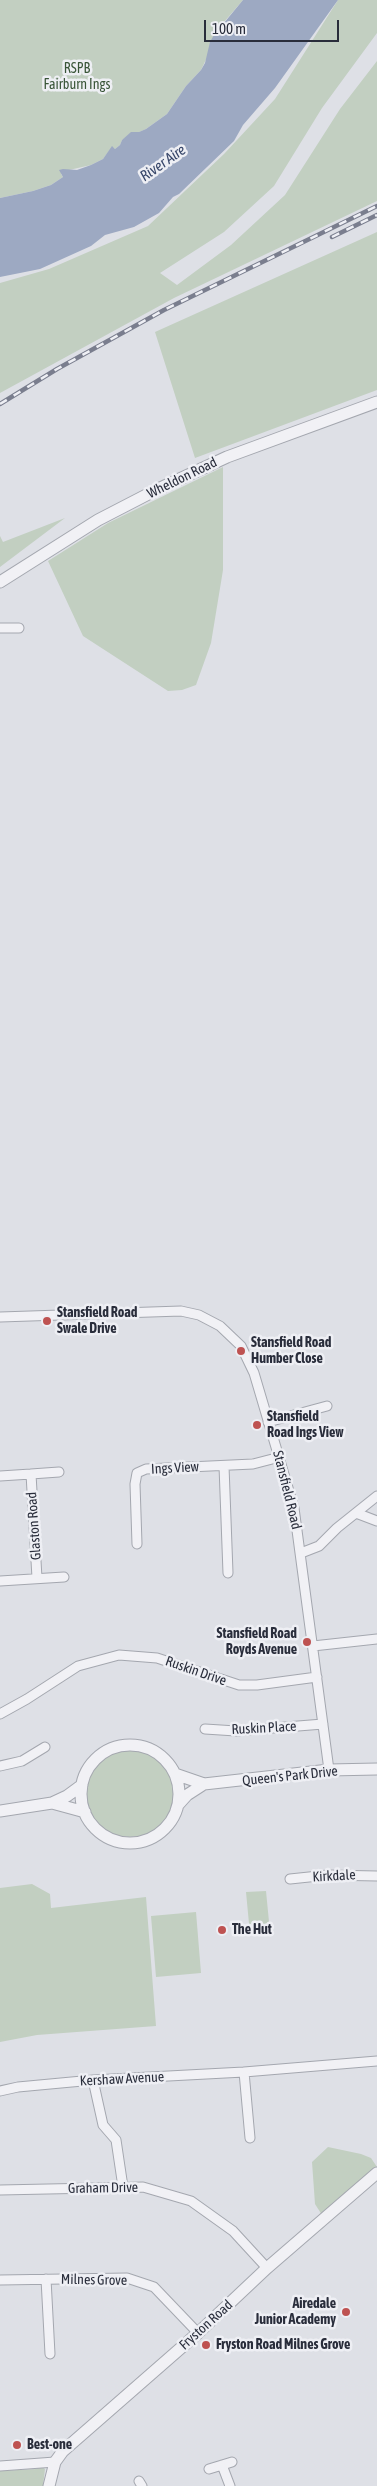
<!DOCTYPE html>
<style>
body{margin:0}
#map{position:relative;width:377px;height:2486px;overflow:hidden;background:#dee0e6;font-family:"Asap Condensed",sans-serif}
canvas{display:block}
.scale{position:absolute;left:204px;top:20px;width:135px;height:22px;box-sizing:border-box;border:2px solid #292d3b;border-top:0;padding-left:6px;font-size:15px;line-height:18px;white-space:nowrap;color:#292d3b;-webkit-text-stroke:4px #eeeff4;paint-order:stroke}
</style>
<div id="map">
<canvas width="377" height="2486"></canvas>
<div class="scale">100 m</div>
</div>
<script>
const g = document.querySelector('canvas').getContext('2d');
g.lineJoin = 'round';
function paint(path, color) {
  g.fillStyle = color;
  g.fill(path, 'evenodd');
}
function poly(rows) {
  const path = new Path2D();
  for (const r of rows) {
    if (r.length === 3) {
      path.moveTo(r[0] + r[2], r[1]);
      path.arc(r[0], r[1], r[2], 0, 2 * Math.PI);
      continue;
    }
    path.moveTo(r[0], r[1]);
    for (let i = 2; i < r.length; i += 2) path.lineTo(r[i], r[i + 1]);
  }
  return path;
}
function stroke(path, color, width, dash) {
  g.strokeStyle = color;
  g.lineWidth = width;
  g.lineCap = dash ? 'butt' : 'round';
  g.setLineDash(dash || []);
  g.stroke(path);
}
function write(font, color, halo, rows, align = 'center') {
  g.font = font + ' "Asap Condensed",sans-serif';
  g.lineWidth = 5;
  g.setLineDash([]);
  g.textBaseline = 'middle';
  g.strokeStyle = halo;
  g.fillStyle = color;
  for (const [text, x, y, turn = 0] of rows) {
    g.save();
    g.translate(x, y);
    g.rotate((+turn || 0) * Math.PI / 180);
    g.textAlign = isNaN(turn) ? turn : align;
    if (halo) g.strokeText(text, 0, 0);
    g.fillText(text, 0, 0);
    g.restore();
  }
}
const green = poly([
 [0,0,243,0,224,22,201,70,186,86,167,114,146,129,122,140,120,145,115,149,112,147,103,159,91,165,69,170,61,174,63,177,51,185,33,191,0,198],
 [338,0,377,0,377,33,322,108,274,186,224,232,160,273,177,285,231,245,285,195,340,109,377,61,377,201,174,298,0,393,0,283,49,269,148,226,224,154,275,99],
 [377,232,377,390,195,458,155,332],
 [223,467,223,570,211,643,196,685,182,690,168,691,83,636,48,561,108,523],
 [65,518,0,567,0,536,3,542],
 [130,1793,44],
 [32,1884,50,1894,51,1908,146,1897,156,2026,37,2035,0,2042,0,1888],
 [266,1891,270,1932,250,1934,246,1892],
 [196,1912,201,1973,156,1977,151,1916],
 [328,2147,361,2154,371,2158,377,2167,322,2215,315,2204,312,2162],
 [40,2465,45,2469,43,2486,0,2486,0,2471,36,2469]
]);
const water = poly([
 [243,0,338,0,275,88,243,125,234,141,179,194,173,197,159,213,134,227,105,235,91,246,40,269,0,277,0,198,33,191,51,185,63,177,59,170,63,169,77,170,91,165,103,159,112,146,115,149,120,145,122,140,131,132,139,132,146,129,167,114,186,86,201,70,205,63,210,42,214,35]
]);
const minor = poly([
 [0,628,19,628],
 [0,1317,181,1311,199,1315,220,1326,241,1346,254,1373,294,1508,329,1770],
 [268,1422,327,1406],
 [224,1466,228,1573],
 [31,1474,59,1472],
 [0,1476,31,1474,37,1578],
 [356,1513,377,1521],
 [137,1544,135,1484,137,1473,146,1469,253,1464,280,1457],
 [301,1553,319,1546,337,1528,377,1496],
 [0,1581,64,1577],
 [313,1646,377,1639],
 [0,1714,27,1699,78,1666,119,1655,157,1658,239,1685,257,1685,317,1677],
 [205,1729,236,1731,323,1724],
 [0,1766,22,1761,45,1747],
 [290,1879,328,1875,377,1876],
 [244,2072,250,2138],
 [93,2080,103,2125,116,2140,123,2187],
 [0,2091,18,2087,93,2080,244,2072,377,2061],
 [0,2190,143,2187,191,2201,233,2231,267,2268],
 [46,2279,50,2354],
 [0,2280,127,2278,154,2287,198,2333],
 [222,2465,230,2486],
 [0,2466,55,2462],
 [209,2469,232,2462],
 [139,2481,142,2486]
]);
const tertiary = poly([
 [0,582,98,520,156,490,227,457,377,402],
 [130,1794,49],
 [175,1774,204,1784],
 [52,1803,85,1812],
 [178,1805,187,1795,204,1784,329,1770,377,1769],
 [0,1811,52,1803,67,1796,82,1785],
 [49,2486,55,2462,63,2451,198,2333,267,2268,377,2173]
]);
const rail = poly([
 [332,237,377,215],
 [0,404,57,369,164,310,377,206]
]);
const markers = [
 [47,1321,5,"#be5251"],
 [241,1351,5,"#be5251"],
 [257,1425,5,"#be5251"],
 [307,1642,5,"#be5251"],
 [222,1930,5,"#be5251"],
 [346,2312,5,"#be5251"],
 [206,2345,5,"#be5251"],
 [17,2445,5,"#be5251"]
];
const parkNames = [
 ["RSPB",77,69],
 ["Fairburn Ings",77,85]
];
const streetNames = [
 ["Wheldon Road",182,478,-26],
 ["Ings View",175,1468,-3],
 ["Stansfield Road",287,1490,76],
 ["Glaston Road",34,1526,-94],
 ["Ruskin Drive",196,1671,19],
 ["Ruskin Place",264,1728,-3],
 ["Queen's Park Drive",290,1776,-6],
 ["Kirkdale",334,1876,-3],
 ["Kershaw Avenue",122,2079,-3],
 ["Graham Drive",103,2188,-1],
 ["Milnes Grove",94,2280,1],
 ["Fryston Road",206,2325,-42]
];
const poiNames = [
 ["Stansfield Road",57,1313],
 ["Swale Drive",57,1329],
 ["Stansfield Road",251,1343],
 ["Humber Close",251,1359],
 ["Stansfield",267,1417],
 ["Road Ings View",267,1433],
 ["Stansfield Road",297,1634,"right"],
 ["Royds Avenue",297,1650,"right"],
 ["The Hut",232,1930],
 ["Airedale",336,2304,"right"],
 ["Junior Academy",336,2320,"right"],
 ["Fryston Road Milnes Grove",216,2345],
 ["Best-one",27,2445]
];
const waterNames = [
 ["River Aire",163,163,-35]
];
paint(green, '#c2cfc1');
paint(water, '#9da9c2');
stroke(minor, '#a4a7af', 11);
stroke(tertiary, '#a4a7af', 13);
stroke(minor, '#f1f1f5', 9);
stroke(tertiary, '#f1f1f5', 11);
stroke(rail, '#7a7e8e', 4.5);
stroke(rail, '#eeeff4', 2.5, [8]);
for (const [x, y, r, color] of markers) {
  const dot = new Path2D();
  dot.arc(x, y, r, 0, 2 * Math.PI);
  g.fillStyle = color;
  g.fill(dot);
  stroke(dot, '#eeeff4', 2);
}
write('14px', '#395538', '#eeeff4', parkNames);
write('14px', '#292d3b', '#eeeff4', streetNames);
write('bold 14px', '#292d3b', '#eeeff4', poiNames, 'left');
write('italic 15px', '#38476a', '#eeeff4', waterNames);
</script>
